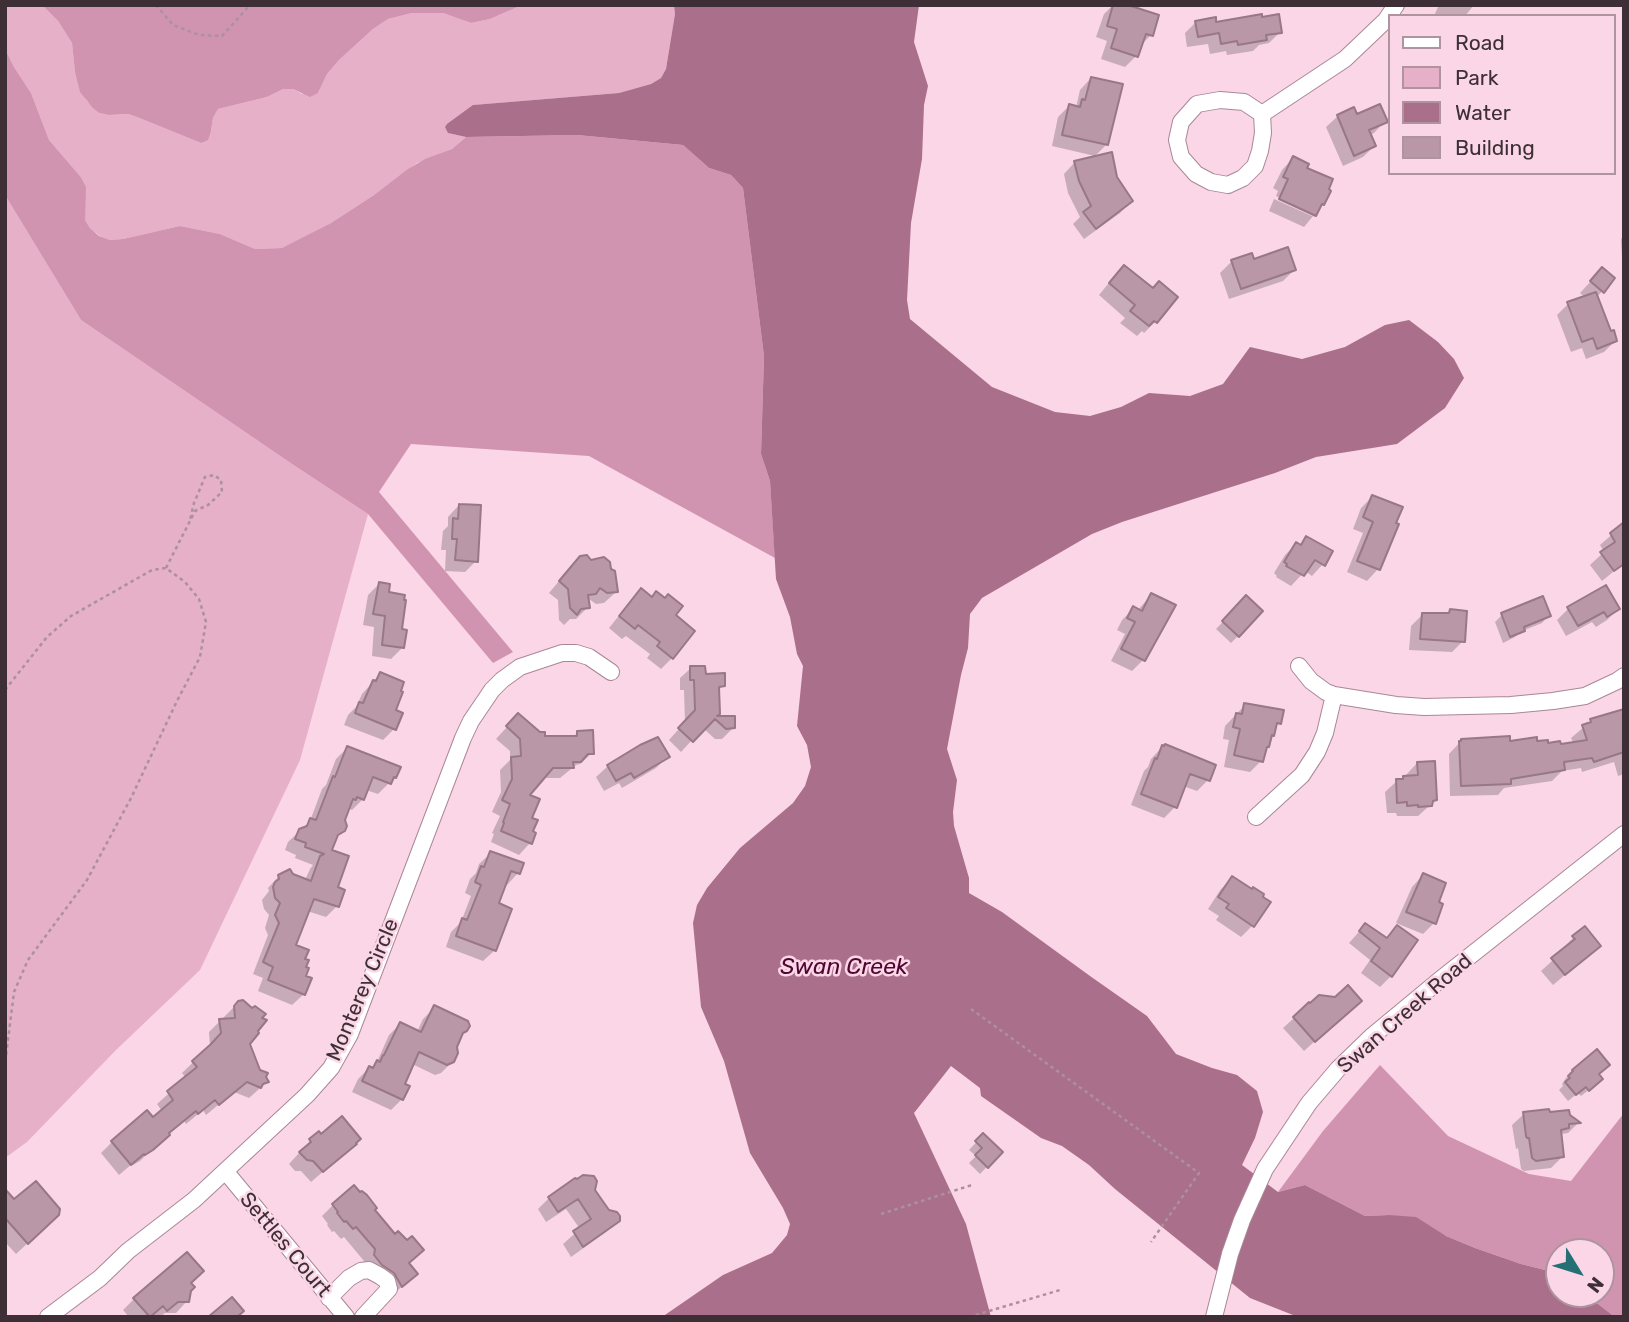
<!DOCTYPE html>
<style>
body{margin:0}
#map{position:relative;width:1629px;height:1322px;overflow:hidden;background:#fbd6e6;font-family:Rubik,sans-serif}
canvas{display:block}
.frame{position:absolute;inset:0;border:7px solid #3d2f35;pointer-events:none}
.legend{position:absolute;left:1388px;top:14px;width:228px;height:161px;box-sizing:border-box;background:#fbd6e6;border:2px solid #af939f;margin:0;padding:9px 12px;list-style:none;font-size:21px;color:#3d2f35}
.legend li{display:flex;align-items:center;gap:14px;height:35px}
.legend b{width:35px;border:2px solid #af939f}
.north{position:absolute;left:1545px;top:1238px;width:70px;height:70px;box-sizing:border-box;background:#fbd6e6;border:2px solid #af939f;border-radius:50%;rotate:128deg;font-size:19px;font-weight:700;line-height:28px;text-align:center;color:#3d2f35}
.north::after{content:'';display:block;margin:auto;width:24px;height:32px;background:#257074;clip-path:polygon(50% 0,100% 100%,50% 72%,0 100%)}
</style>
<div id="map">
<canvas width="1629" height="1322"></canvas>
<div class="frame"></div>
<ul class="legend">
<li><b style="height:9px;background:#fff"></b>Road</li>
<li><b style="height:19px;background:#e5b0c8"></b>Park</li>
<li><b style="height:19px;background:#aa6f8b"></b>Water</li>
<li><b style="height:19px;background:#ba97a7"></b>Building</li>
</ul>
<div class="north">N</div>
</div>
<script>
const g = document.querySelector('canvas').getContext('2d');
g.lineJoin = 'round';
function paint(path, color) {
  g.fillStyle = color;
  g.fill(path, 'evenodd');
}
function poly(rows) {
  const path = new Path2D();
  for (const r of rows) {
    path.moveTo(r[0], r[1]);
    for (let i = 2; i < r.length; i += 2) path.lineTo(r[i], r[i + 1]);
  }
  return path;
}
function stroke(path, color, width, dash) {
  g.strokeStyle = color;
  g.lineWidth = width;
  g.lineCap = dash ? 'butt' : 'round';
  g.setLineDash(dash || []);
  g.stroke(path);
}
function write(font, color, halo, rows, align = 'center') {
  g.font = font + ' Rubik,sans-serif';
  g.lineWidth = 5;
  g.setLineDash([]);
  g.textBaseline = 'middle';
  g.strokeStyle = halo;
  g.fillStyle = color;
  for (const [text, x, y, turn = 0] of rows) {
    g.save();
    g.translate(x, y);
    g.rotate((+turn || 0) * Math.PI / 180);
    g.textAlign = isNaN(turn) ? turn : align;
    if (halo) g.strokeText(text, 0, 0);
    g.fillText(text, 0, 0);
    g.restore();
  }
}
const green = poly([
 [7,5,42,5,58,21,72,43,75,72,86,100,99,113,109,115,128,114,137,117,201,143,211,131,213,118,218,109,267,97,283,89,293,89,302,94,318,93,327,74,339,60,373,29,388,19,412,13,443,13,471,23,490,19,522,5,674,5,675,14,666,69,661,78,651,84,619,93,473,105,448,133,466,137,452,149,417,163,374,195,331,223,289,245,282,248,255,249,220,234,180,226,123,239,109,240,100,236,90,228,85,220,80,176,49,140,31,93,14,67,5,49,5,8],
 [5,195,81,320,292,464,368,514,300,760,200,970,116,1050,27,1142,5,1158]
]);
const forest = poly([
 [42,5,522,5,490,19,471,23,443,13,412,13,388,19,373,29,339,60,327,74,318,93,310,97,293,89,283,89,267,97,218,109,213,118,211,131,208,140,201,143,137,117,128,114,109,115,99,113,92,107,80,92,75,72,72,43,58,21],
 [5,49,14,67,31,93,49,140,80,176,86,187,85,220,90,228,99,236,110,240,123,239,180,226,220,234,255,249,282,248,331,223,374,195,408,169,425,159,452,149,466,137,577,135,683,145,709,168,731,175,743,188,764,356,761,454,770,481,775,558,589,456,411,444,379,492,513,652,493,663,368,514,292,464,81,320,5,195],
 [1380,1065,1448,1136,1529,1174,1571,1181,1624,1113,1624,1317,1615,1317,1585,1294,1601,1294,1601,1252,1559,1252,1559,1276,1553,1272,1521,1264,1475,1248,1446,1236,1389,1215,1365,1216,1305,1185,1278,1192,1323,1131]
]);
const water = poly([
 [674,5,919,5,914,42,928,86,924,105,922,159,911,223,907,300,910,319,992,387,1055,412,1090,416,1121,407,1149,393,1190,396,1223,384,1250,347,1302,359,1345,347,1385,325,1409,320,1438,342,1454,359,1464,378,1445,408,1397,444,1316,457,1275,473,1122,522,1092,534,982,598,970,614,968,648,961,675,947,749,957,780,953,812,954,826,969,878,969,893,1002,912,1090,976,1147,1016,1176,1054,1212,1068,1237,1075,1257,1091,1263,1112,1255,1138,1242,1165,1278,1192,1305,1185,1365,1216,1389,1215,1416,1217,1446,1236,1475,1248,1521,1264,1553,1272,1559,1276,1559,1294,1585,1294,1615,1317,1298,1317,1250,1298,1115,1189,1089,1165,1062,1146,1041,1138,981,1096,980,1088,951,1066,914,1113,966,1224,991,1317,662,1317,723,1275,772,1253,787,1235,790,1224,783,1208,750,1153,724,1061,701,1007,693,923,697,905,707,888,740,848,793,803,805,786,811,767,807,745,797,726,803,666,797,654,790,617,776,579,770,481,761,454,764,356,743,188,731,175,709,168,683,145,577,135,466,137,448,133,445,127,447,124,473,105,619,93,651,84,661,78,666,69,675,14]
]);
const shadow = poly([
 [1113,5,1122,5,1151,35,1139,47,1136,56,1125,67,1101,59,1107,41,1096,37,1104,14],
 [1474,5,1465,16,1434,16,1438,7,1435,5],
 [1196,22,1215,24,1280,32,1269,43,1259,45,1253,51,1227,55,1226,51,1210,54,1208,44,1187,47,1185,33],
 [1091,78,1106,145,1095,156,1052,146,1058,117,1069,106,1076,108,1080,90],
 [1338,116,1356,117,1385,121,1374,133,1370,135,1374,146,1363,157,1343,166,1326,127],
 [1293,158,1305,169,1323,204,1304,227,1269,211,1274,199,1312,216,1315,213,1276,196,1278,191,1273,188,1282,170],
 [1075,162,1115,178,1131,201,1120,213,1084,239,1073,224,1080,217,1068,193,1064,174],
 [1624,236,1624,256,1622,257,1621,239],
 [1232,261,1253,261,1294,270,1283,281,1229,299,1220,273],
 [1602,269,1613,279,1596,298,1610,333,1615,341,1604,352,1586,359,1582,348,1571,352,1557,315,1568,304,1585,297,1580,293],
 [1113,278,1156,321,1144,333,1142,331,1137,336,1120,323,1125,318,1099,295],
 [1372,497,1378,569,1367,581,1347,572,1363,533,1353,529,1361,508],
 [459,505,476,561,465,572,445,571,446,550,441,550,443,531,448,526,448,517],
 [1624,524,1624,563,1602,581,1590,565,1604,552,1600,545],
 [1307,538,1323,564,1312,576,1305,571,1291,586,1276,577,1277,576,1274,573,1285,555,1296,544,1299,546],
 [569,569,616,592,604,603,596,604,589,599,587,601,588,607,576,619,570,619,564,625,559,620,558,600,549,593],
 [379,584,387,594,400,631,403,647,391,659,372,656,374,627,363,625,368,595],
 [641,590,674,615,672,658,661,669,647,658,650,654,626,636,622,639,609,628,630,602],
 [1151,595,1143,660,1132,671,1111,661,1125,634,1117,630,1122,620,1134,608,1138,610],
 [1246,598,1238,636,1231,643,1216,629],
 [1568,609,1618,609,1607,620,1596,627,1592,622,1566,636,1557,620],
 [1450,611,1463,641,1452,652,1409,650,1411,626,1423,614,1446,615],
 [1502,615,1549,615,1542,623,1522,631,1515,637,1503,643,1495,622],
 [691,668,723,685,718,691,713,718,733,718,733,728,722,739,715,739,703,728,681,752,669,740,685,722,684,690,680,690,680,678],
 [380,674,393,711,394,729,383,740,344,725,348,715,356,707,362,694],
 [1245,705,1279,723,1274,728,1261,761,1250,772,1224,767,1229,740,1223,739,1225,726],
 [1624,710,1624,774,1618,776,1614,762,1582,772,1581,768,1562,771,1552,781,1504,788,1498,795,1450,796,1449,754,1462,740,1536,743,1559,746,1574,744,1571,738,1591,721],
 [516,717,543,738,572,738,578,732,592,753,580,764,576,765,560,778,542,778,527,795,531,832,534,833,530,843,519,855,491,842,494,834,492,833,500,816,492,812,501,792,500,770,510,760,510,751,496,739],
 [1162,747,1208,780,1197,791,1183,786,1175,807,1164,818,1131,805,1144,771,1148,767,1151,759],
 [347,748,398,768,395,777,378,794,366,790,363,799,352,810,348,808,343,820,343,830,335,838,330,852,337,906,326,917,307,911,294,946,303,960,304,994,292,1005,258,991,263,978,253,974,268,935,265,928,269,915,264,909,262,900,269,891,268,888,279,876,291,875,305,880,310,869,313,865,295,858,296,855,285,850,288,842,310,821,322,789,326,785,336,759],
 [667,757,656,768,622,788,619,783,604,791,596,777,608,766],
 [1417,763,1436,800,1418,816,1397,816,1396,813,1387,813,1385,792,1397,781,1406,778,1406,775],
 [491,853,518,873,507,885,504,884,496,904,495,950,483,961,446,947,451,932,461,922,471,896,465,893,470,879,476,873,479,864],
 [1423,875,1437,903,1434,923,1423,934,1396,923,1412,887],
 [1232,878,1260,897,1252,926,1241,937,1216,920,1219,916,1208,909,1221,889],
 [1365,925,1385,939,1397,927,1391,976,1380,987,1361,973,1370,960,1349,943],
 [1584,929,1599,946,1553,985,1541,971,1564,950,1562,949,1573,938],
 [239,1002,248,1044,258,1071,267,1082,249,1098,234,1092,206,1115,203,1110,186,1124,184,1121,167,1135,140,1161,133,1165,132,1164,119,1175,101,1153,112,1142,152,1119,162,1111,157,1104,186,1078,182,1073,210,1046,209,1032],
 [435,1007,460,1036,453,1061,441,1073,435,1075,412,1064,402,1085,402,1099,391,1110,352,1092,358,1079,369,1068,371,1069,376,1064,389,1035,400,1024,417,1032,423,1019],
 [1348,1011,1304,1051,1283,1028,1294,1018],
 [1573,1071,1597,1074,1594,1086,1581,1096,1578,1093,1568,1101,1559,1090,1563,1086,1562,1084,1566,1078],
 [1524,1114,1568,1116,1578,1123,1568,1133,1561,1134,1562,1157,1551,1168,1524,1171,1521,1169,1518,1148,1516,1149,1512,1125],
 [983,1135,1001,1152,980,1174,969,1163,976,1156,969,1150],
 [310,1141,355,1144,311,1182,301,1171,295,1171,289,1164],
 [593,1190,608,1212,618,1220,606,1232,571,1257,563,1244,580,1229,566,1209,546,1222,538,1209,549,1198],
 [5,1202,46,1226,16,1254,5,1242],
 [333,1205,373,1210,395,1236,407,1242,407,1264,416,1274,390,1297,364,1267,364,1261,344,1237,341,1239,334,1231,332,1232,327,1225,328,1224,322,1216],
 [189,1284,187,1301,176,1313,165,1313,160,1317,129,1317,123,1310,134,1299]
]);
const building = poly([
 [1113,5,1128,5,1159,15,1153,36,1146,34,1138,57,1111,48,1117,29,1107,26,1113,5],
 [1262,14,1262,17,1279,14,1282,33,1266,35,1267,40,1238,45,1237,41,1221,44,1219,33,1198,37,1195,21,1216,17,1216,22,1262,14],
 [1091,77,1123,84,1108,145,1062,135,1069,104,1080,107,1082,99,1085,100,1091,77],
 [1380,104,1388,122,1369,130,1376,146,1354,156,1337,115,1354,107,1357,114,1380,104],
 [1112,152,1117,177,1133,201,1096,229,1083,212,1091,206,1079,181,1074,161,1112,152],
 [1293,156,1309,164,1307,168,1333,179,1329,189,1331,191,1324,205,1322,204,1316,216,1279,199,1288,179,1283,177,1293,156],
 [1288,247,1296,270,1241,289,1231,260,1252,253,1254,259,1288,247],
 [1124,265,1153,288,1159,281,1178,297,1157,323,1154,321,1149,326,1130,311,1135,305,1109,283,1124,265],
 [1602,267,1615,278,1604,293,1590,281,1602,267],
 [1596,292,1611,331,1614,330,1617,341,1597,349,1593,338,1582,342,1567,302,1596,292],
 [1372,495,1403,507,1396,523,1399,524,1380,570,1357,561,1373,522,1363,517,1372,495],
 [459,504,481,505,478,562,455,560,457,539,452,539,453,518,458,519,459,504],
 [1624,522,1624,564,1614,571,1600,552,1615,542,1610,533,1624,522],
 [1306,536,1333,551,1325,566,1315,560,1304,576,1286,566,1287,564,1284,562,1296,542,1301,545,1306,536],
 [587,555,591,560,604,557,610,562,611,569,615,571,618,592,607,593,600,588,596,594,588,595,590,608,581,609,577,615,570,608,568,589,559,581,580,556,587,555],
 [379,582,390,584,389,592,405,595,404,600,406,600,402,629,407,630,404,648,382,645,385,616,373,614,379,582],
 [1606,585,1620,609,1607,617,1604,612,1578,626,1567,607,1606,585],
 [641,588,652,597,656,591,665,598,668,594,683,606,676,615,695,631,673,659,657,646,660,642,638,625,635,629,619,616,641,588],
 [1151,593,1176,605,1145,661,1121,649,1135,622,1127,618,1133,606,1142,611,1151,593],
 [1246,595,1263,611,1239,637,1222,621,1246,595],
 [1543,596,1551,616,1524,627,1525,631,1510,637,1501,613,1543,596],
 [1450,609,1467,611,1465,642,1420,639,1422,613,1449,613,1450,609],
 [690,666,705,666,706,674,725,673,725,686,719,687,720,714,717,716,735,716,735,728,726,729,715,719,693,742,678,728,695,710,694,680,690,680,690,666],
 [380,672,404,682,401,691,403,692,396,710,403,713,396,730,355,713,359,702,363,703,373,680,376,681,380,672],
 [1244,703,1284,710,1281,724,1277,723,1274,736,1272,735,1269,747,1267,747,1263,762,1234,755,1240,729,1233,727,1236,713,1242,714,1244,703],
 [1624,709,1624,752,1594,762,1592,758,1564,762,1565,770,1511,779,1511,784,1461,786,1459,741,1461,741,1461,739,1510,736,1510,741,1537,737,1537,741,1548,740,1548,743,1560,741,1561,744,1587,740,1582,725,1591,722,1590,719,1624,709],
 [518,713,540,732,545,732,545,736,577,736,577,731,593,730,594,754,588,754,581,762,573,762,574,768,553,768,530,795,540,799,532,818,538,820,533,831,536,833,532,844,501,831,504,823,503,822,510,804,502,800,512,779,511,757,521,756,520,739,506,726,518,713],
 [658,737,670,757,634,778,631,773,616,781,607,765,640,745,658,737],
 [1165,744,1216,765,1210,781,1190,774,1177,808,1141,794,1155,758,1157,759,1162,745,1164,746,1165,744],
 [347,746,401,767,396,778,394,777,391,784,373,777,364,800,357,797,356,800,353,799,345,820,347,826,345,831,338,835,332,850,349,856,338,887,345,890,339,907,314,899,296,945,309,950,305,959,309,960,306,967,309,968,306,976,312,978,305,995,268,980,273,967,263,962,279,923,275,915,280,903,275,898,273,887,275,882,279,879,278,875,290,869,293,874,311,881,320,856,324,854,305,847,306,843,295,839,299,829,307,826,310,818,316,820,333,776,335,777,347,746],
 [1435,761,1437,800,1433,801,1432,806,1418,807,1418,805,1407,806,1407,802,1397,803,1396,779,1403,779,1403,776,1418,775,1417,762,1435,761],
 [490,851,524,863,520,874,511,871,499,903,512,909,496,951,456,936,462,918,467,920,481,885,475,882,481,866,484,867,490,851],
 [1423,873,1446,883,1439,902,1443,904,1436,924,1406,912,1423,873],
 [1232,876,1252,889,1253,887,1264,894,1263,897,1271,902,1254,927,1226,908,1229,904,1218,897,1232,876],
 [1365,923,1387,938,1397,925,1418,940,1392,977,1371,961,1380,948,1359,931,1365,923],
 [1585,926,1601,946,1565,975,1551,958,1575,939,1572,936,1585,926],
 [1348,985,1362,1001,1315,1042,1293,1017,1309,1002,1310,1003,1319,995,1335,997,1348,985],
 [243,1000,252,1008,255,1006,266,1014,262,1018,267,1020,258,1031,259,1033,250,1044,260,1070,268,1073,266,1077,269,1082,263,1084,261,1088,247,1082,219,1105,215,1100,198,1114,196,1111,169,1133,170,1135,153,1150,145,1155,144,1154,131,1165,111,1141,147,1110,153,1117,173,1100,167,1091,197,1067,192,1061,211,1044,221,1033,219,1019,235,1018,234,1006,238,1001,243,1000],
 [434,1005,468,1021,470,1026,467,1031,463,1033,457,1047,458,1053,454,1062,447,1065,419,1052,405,1084,410,1086,403,1100,362,1081,369,1066,373,1068,377,1060,380,1062,383,1055,384,1055,400,1022,421,1032,434,1005],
 [1597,1049,1610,1065,1599,1074,1603,1079,1589,1091,1586,1087,1576,1095,1565,1082,1570,1078,1568,1076,1573,1071,1572,1070,1597,1049],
 [1549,1109,1550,1112,1569,1110,1570,1115,1581,1123,1569,1124,1569,1128,1561,1130,1564,1157,1536,1161,1532,1158,1529,1138,1527,1138,1526,1136,1523,1112,1549,1109],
 [342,1116,361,1139,356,1143,357,1144,323,1172,313,1161,307,1160,299,1152,311,1142,309,1139,319,1131,321,1134,342,1116],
 [983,1133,1003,1152,988,1168,975,1155,982,1148,975,1141,983,1133],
 [583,1175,594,1176,597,1181,595,1190,609,1210,617,1212,620,1216,620,1221,583,1247,573,1231,591,1219,578,1199,558,1212,548,1197,575,1178,577,1179,583,1175],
 [36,1181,60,1209,59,1215,28,1244,5,1218,5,1189,14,1199,36,1181],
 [354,1185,360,1192,362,1191,367,1195,377,1208,375,1210,395,1234,398,1231,407,1240,412,1236,424,1250,409,1263,418,1274,402,1287,394,1273,382,1265,374,1255,375,1249,356,1227,353,1229,346,1221,344,1222,337,1213,338,1212,332,1204,354,1185],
 [187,1252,204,1271,191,1283,195,1287,191,1291,189,1302,178,1302,167,1311,163,1306,150,1317,133,1298,187,1252],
 [232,1297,244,1311,237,1317,208,1317,232,1297]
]);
const path = poly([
 [156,5,173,25,199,35,222,36,250,5],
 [166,568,195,511,208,505,222,492,221,480,214,475,205,477,194,503,190,520],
 [5,690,47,637,71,616,152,570,166,568,185,582,199,599,206,622,200,657,177,701,131,798,87,880,28,960,14,992,5,1064],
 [971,1009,1199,1173,1151,1242],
 [881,1214,972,1185],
 [969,1317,1060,1290]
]);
const minor = poly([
 [1220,100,1244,102,1262,114,1263,133,1260,151,1255,166,1243,178,1228,185,1211,182,1196,174,1181,157,1177,140,1181,122,1197,104,1220,100],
 [1262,114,1345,59,1386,20,1396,5],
 [1299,666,1311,681,1326,692,1334,695,1396,705,1424,707,1511,705,1553,701,1585,696,1617,681,1624,676],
 [1256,817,1302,775,1317,752,1325,733,1334,695],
 [226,1172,346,1317],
 [329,1298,349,1278,361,1271,369,1270,380,1276,387,1281,389,1289,363,1317],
 [48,1317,100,1278,128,1251,194,1200,307,1095,331,1068,350,1034,463,738,471,721,492,690,502,680,520,667,562,653,576,653,589,657,611,672],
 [1214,1317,1230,1254,1242,1220,1265,1169,1309,1103,1338,1069,1371,1037,1441,979,1624,834]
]);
const streetNames = [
 ["Monterey Circle",363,990,-67],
 ["Swan Creek Road",1405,1014,-41],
 ["Settles Court",285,1245,50]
];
const waterNames = [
 ["Swan Creek",844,967]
];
paint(green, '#e5b0c8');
paint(forest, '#d194b0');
paint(water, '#aa6f8b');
paint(shadow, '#0003');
paint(building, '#ba97a7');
stroke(building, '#987786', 2);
stroke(minor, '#a98796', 18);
stroke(path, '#ac909c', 2.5, [3.5, 3.5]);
stroke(minor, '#fff', 16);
write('21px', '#3d2f35', '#fbd6e6', streetNames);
write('italic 23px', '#4f0532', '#fbd6e6', waterNames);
</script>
